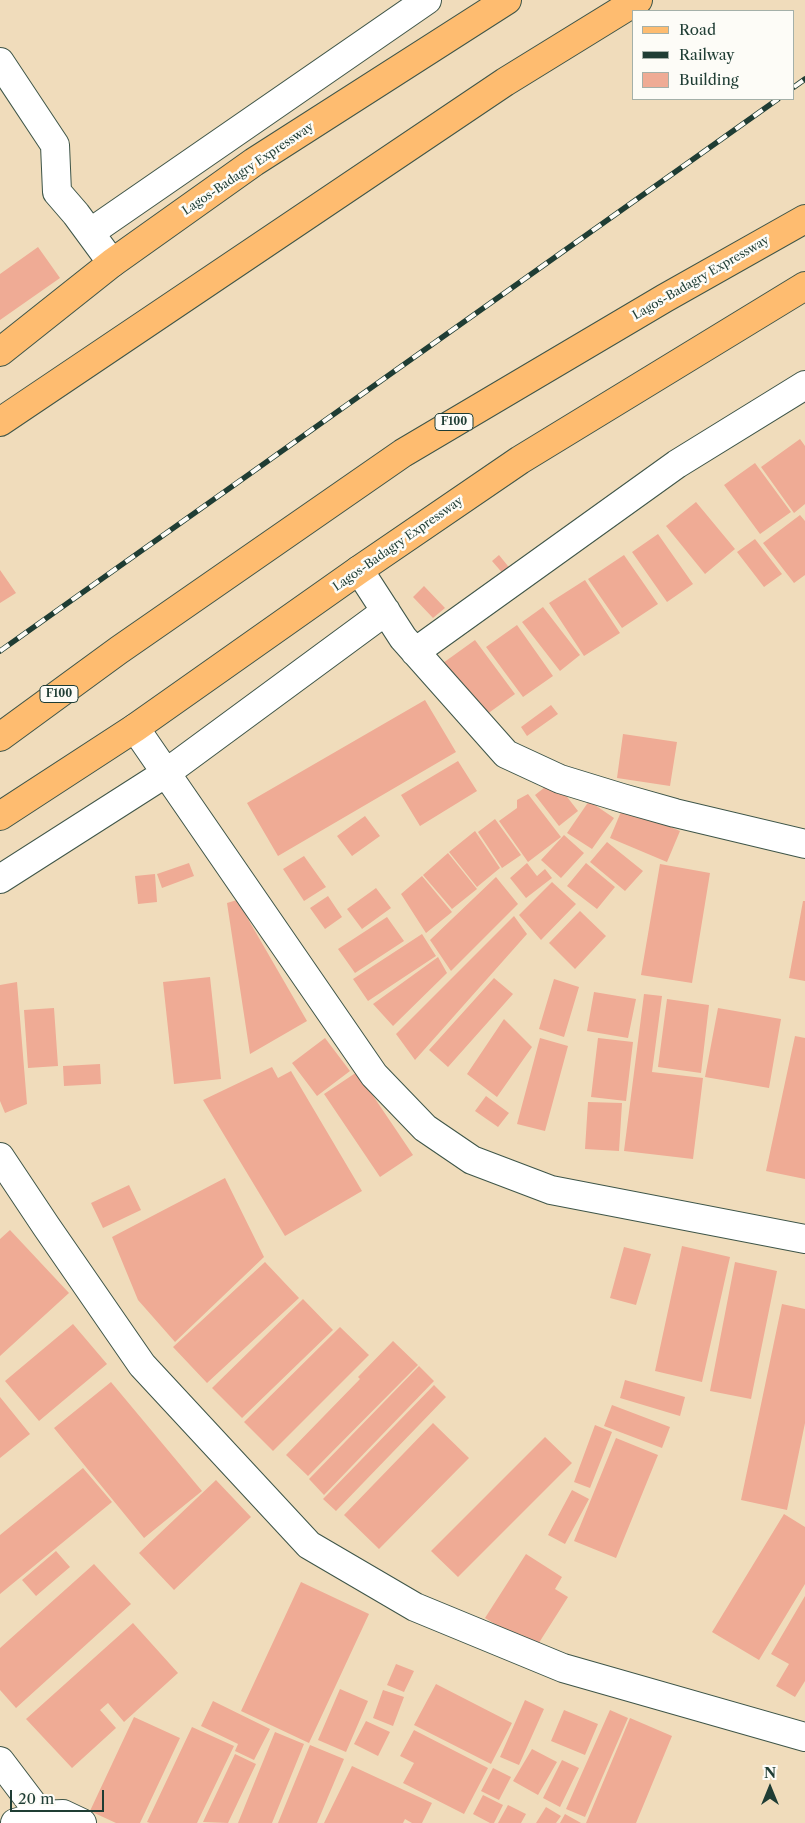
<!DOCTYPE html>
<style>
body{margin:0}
#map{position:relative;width:805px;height:1823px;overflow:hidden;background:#f0dcbb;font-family:"Libre Caslon Text",serif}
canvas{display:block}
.legend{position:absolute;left:632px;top:10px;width:162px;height:90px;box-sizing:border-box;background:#fdfcf7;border:1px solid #a4b0a9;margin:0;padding:6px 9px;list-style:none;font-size:15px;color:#1f3d34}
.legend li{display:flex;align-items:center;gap:10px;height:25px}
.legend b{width:25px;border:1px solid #a4b0a9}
.north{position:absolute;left:745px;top:1763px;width:50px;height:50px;-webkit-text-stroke:4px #fdfcf7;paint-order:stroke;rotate:0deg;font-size:14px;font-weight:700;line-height:20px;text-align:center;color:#1f3d34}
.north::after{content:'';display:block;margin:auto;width:18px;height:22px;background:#1f3d34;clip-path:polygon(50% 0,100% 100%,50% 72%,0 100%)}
.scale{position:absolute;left:10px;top:1790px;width:94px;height:22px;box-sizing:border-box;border:2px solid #1f3d34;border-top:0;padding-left:6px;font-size:15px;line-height:18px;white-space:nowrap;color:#1f3d34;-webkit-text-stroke:4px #fdfcf7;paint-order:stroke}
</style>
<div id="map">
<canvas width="805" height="1823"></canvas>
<ul class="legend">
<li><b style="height:6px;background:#febc70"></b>Road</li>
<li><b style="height:6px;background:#1f3d34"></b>Railway</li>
<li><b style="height:14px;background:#efab95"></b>Building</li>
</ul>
<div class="north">N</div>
<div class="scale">20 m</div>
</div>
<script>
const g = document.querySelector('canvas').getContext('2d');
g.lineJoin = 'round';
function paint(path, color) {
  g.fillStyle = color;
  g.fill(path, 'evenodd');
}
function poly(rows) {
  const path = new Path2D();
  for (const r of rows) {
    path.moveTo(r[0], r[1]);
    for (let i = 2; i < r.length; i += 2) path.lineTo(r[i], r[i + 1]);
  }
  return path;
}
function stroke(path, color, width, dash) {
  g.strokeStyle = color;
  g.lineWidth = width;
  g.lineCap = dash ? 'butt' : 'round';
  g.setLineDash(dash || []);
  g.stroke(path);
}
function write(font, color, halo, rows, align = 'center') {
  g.font = font + ' "Libre Caslon Text",serif';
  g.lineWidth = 5;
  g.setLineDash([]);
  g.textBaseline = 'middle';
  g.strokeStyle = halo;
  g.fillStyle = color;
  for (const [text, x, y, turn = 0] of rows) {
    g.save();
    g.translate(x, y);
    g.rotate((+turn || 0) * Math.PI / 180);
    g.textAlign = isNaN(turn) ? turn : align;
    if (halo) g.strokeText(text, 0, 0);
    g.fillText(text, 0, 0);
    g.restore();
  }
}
const building = poly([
 [38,247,60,278,0,320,0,274],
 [800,439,805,446,805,504,794,513,761,467],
 [755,463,791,512,760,534,724,485],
 [696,502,735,549,705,574,666,526],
 [800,515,805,521,805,575,794,583,763,543],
 [658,534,693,584,667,602,632,552],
 [755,539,782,574,764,587,737,552],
 [499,555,512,571,505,576,492,561],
 [624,555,658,604,622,628,588,579],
 [0,570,16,593,0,603],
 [585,580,620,633,584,656,549,603],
 [424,586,445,608,433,618,413,597],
 [543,607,580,655,560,671,522,622],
 [517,625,553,676,523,697,486,647],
 [475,640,515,694,483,717,443,663],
 [425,700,456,752,278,856,247,803],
 [551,705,558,714,527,736,521,727],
 [623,734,677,742,670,786,617,778],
 [458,761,477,791,420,826,401,795],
 [554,780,578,811,559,826,535,795],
 [528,794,561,837,528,862,499,821,517,808,517,800],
 [589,801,614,818,592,849,567,833],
 [623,807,680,831,667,862,610,838],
 [365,816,380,836,352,856,337,836],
 [495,819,521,855,502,868,478,832],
 [475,831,500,868,477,887,449,852],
 [564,835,584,853,561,878,541,860],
 [607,842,643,871,625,891,590,862],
 [448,853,477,889,452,909,423,875],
 [304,856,326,887,304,901,283,869],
 [189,863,194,876,162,888,157,874],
 [527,863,537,876,545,869,552,878,526,898,510,878],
 [586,863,615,887,597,909,567,886],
 [660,864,710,873,692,983,641,975],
 [155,874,157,902,138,904,135,876],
 [422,876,452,912,426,933,401,894],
 [496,877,518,904,451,971,430,940],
 [552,882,576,904,541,940,519,915],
 [376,888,391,908,362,929,347,909],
 [328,896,342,917,325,929,310,908],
 [237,900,307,1021,250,1054,227,903],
 [803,901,805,901,805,981,789,978],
 [580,911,606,936,575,969,549,943],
 [514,916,527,934,415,1060,396,1034],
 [387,917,404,941,355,973,338,949],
 [422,934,436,956,368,1001,353,979],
 [438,957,447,973,393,1026,373,1004],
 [210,977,221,1079,174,1084,163,982],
 [494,978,513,994,448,1067,429,1050],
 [554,979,579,987,564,1037,539,1029],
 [17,982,27,1104,5,1113,0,1101,0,985],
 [594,992,636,999,628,1038,587,1031],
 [644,994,662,996,652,1072,703,1078,693,1159,624,1151],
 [667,999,709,1005,701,1073,658,1067],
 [54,1008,58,1066,28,1068,24,1010],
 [718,1008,781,1019,769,1088,705,1077],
 [504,1019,532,1047,497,1097,467,1074],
 [795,1036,805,1038,805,1179,766,1171],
 [325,1038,350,1071,317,1096,292,1063],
 [540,1038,568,1046,545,1131,517,1124],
 [598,1038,633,1042,626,1101,591,1097],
 [100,1064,101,1084,64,1086,63,1066],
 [272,1067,278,1078,291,1071,362,1191,285,1236,203,1100],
 [357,1072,413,1155,380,1177,324,1094],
 [486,1096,509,1113,498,1127,475,1111],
 [588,1102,622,1103,619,1151,585,1149],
 [225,1178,264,1257,175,1342,138,1300,112,1237],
 [129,1185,141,1210,103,1228,91,1203],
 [10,1230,69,1293,0,1356,0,1239],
 [682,1246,730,1257,702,1382,655,1371],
 [624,1247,651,1254,636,1305,610,1298],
 [265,1262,299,1298,207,1383,173,1347],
 [735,1262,777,1271,751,1399,710,1391],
 [303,1299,333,1330,242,1418,212,1388],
 [782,1304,805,1309,805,1423,787,1510,741,1500],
 [73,1324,107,1364,39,1421,5,1381],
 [340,1327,369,1355,273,1451,244,1422],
 [393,1341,418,1365,308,1476,286,1455,360,1379,358,1377],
 [419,1366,434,1381,324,1495,309,1479],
 [625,1380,685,1397,680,1416,620,1398],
 [111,1382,202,1491,144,1538,54,1428],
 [434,1385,446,1397,336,1511,323,1499],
 [0,1397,30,1434,0,1458],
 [612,1405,670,1427,662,1448,604,1426],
 [433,1423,469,1458,379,1549,344,1515],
 [595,1425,612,1432,590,1488,574,1482],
 [545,1437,572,1463,458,1577,431,1551],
 [616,1438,658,1455,616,1558,574,1541],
 [83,1468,112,1502,0,1594,0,1535],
 [216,1480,251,1517,174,1590,139,1553],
 [572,1490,589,1499,565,1544,548,1535],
 [784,1514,805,1527,805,1584,759,1660,712,1632],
 [56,1551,70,1567,36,1596,22,1580],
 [526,1554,562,1577,555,1589,568,1597,535,1649,485,1618],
 [94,1564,131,1604,16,1708,0,1690,0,1648],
 [301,1582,369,1614,309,1743,241,1711],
 [805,1596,805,1681,795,1697,776,1686,789,1664,771,1654],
 [133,1623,178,1673,124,1722,108,1703,100,1710,116,1728,72,1768,26,1719],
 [396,1664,414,1671,404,1692,387,1685],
 [436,1684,512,1723,491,1764,414,1725],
 [340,1689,368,1701,346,1752,318,1740],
 [383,1690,404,1697,393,1726,373,1718],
 [525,1700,544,1709,519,1765,500,1757],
 [213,1701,270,1729,254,1760,235,1751,238,1744,201,1726],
 [564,1710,598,1724,585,1755,551,1741],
 [610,1710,628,1718,585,1817,566,1809],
 [134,1717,180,1738,140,1823,116,1823,90,1811],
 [630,1718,672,1736,636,1823,586,1823],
 [366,1721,390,1732,378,1756,354,1744],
 [192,1727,234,1746,197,1823,150,1823,147,1822],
 [414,1730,488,1768,464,1814,403,1783,414,1763,400,1756],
 [275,1732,304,1744,272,1823,238,1823],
 [310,1745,344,1759,317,1823,278,1823],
 [532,1749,557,1762,538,1795,513,1781],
 [235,1754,256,1764,228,1823,203,1822],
 [562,1760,579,1768,560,1807,543,1798],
 [352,1766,432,1803,422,1823,412,1823,405,1819,403,1823,324,1823],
 [493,1768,511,1777,499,1800,481,1791],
 [483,1795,503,1805,494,1823,490,1823,473,1814],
 [508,1805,526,1814,521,1823,498,1823],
 [546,1807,561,1816,556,1823,536,1823],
 [565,1814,581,1823,560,1823]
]);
const minor = poly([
 [0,62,55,145,57,192,76,214,112,263],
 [91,232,427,0],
 [359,570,403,638,506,754,560,779,622,798,675,813,805,844],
 [415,652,677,464,805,385],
 [135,728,374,1075,425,1128,472,1160,551,1190,805,1239],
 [0,879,166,773,386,611],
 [0,1157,46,1226,142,1365,309,1545,415,1607,563,1668,805,1737],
 [0,1761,47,1823],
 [15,1823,41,1815,63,1814,82,1823]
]);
const major = poly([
 [0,352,112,263,254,162,507,0],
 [0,816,135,728,359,570,520,460,805,286]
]);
const highway = poly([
 [0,422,505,82,638,0],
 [0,737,119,650,403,453,665,298,805,219]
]);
const rail = poly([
 [794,87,805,79],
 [0,651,778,99]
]);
const shields = [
 [454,422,38],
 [59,694,38]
];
const shieldNames = [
 ["F100",454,422],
 ["F100",59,694]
];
const streetNames = [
 ["Lagos-Badagry Expressway",248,169,-34],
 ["Lagos-Badagry Expressway",701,278,-30],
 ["Lagos-Badagry Expressway",398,544,-35]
];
paint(building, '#efab95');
stroke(minor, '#3e5548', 30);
stroke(major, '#3e5548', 30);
stroke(highway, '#3e5548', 30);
stroke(minor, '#fff', 28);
stroke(major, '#febc70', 28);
stroke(highway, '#febc70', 28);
stroke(rail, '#1f3d34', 5.5);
stroke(rail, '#fdfcf7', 4, [11]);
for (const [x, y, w] of shields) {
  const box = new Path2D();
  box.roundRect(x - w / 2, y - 8.5, w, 17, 4);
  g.fillStyle = '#fdfcf7';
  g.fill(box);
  stroke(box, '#1f3d34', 1);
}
write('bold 11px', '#1f3d34', null, shieldNames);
write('12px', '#1f3d34', '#fdfcf7', streetNames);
</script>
